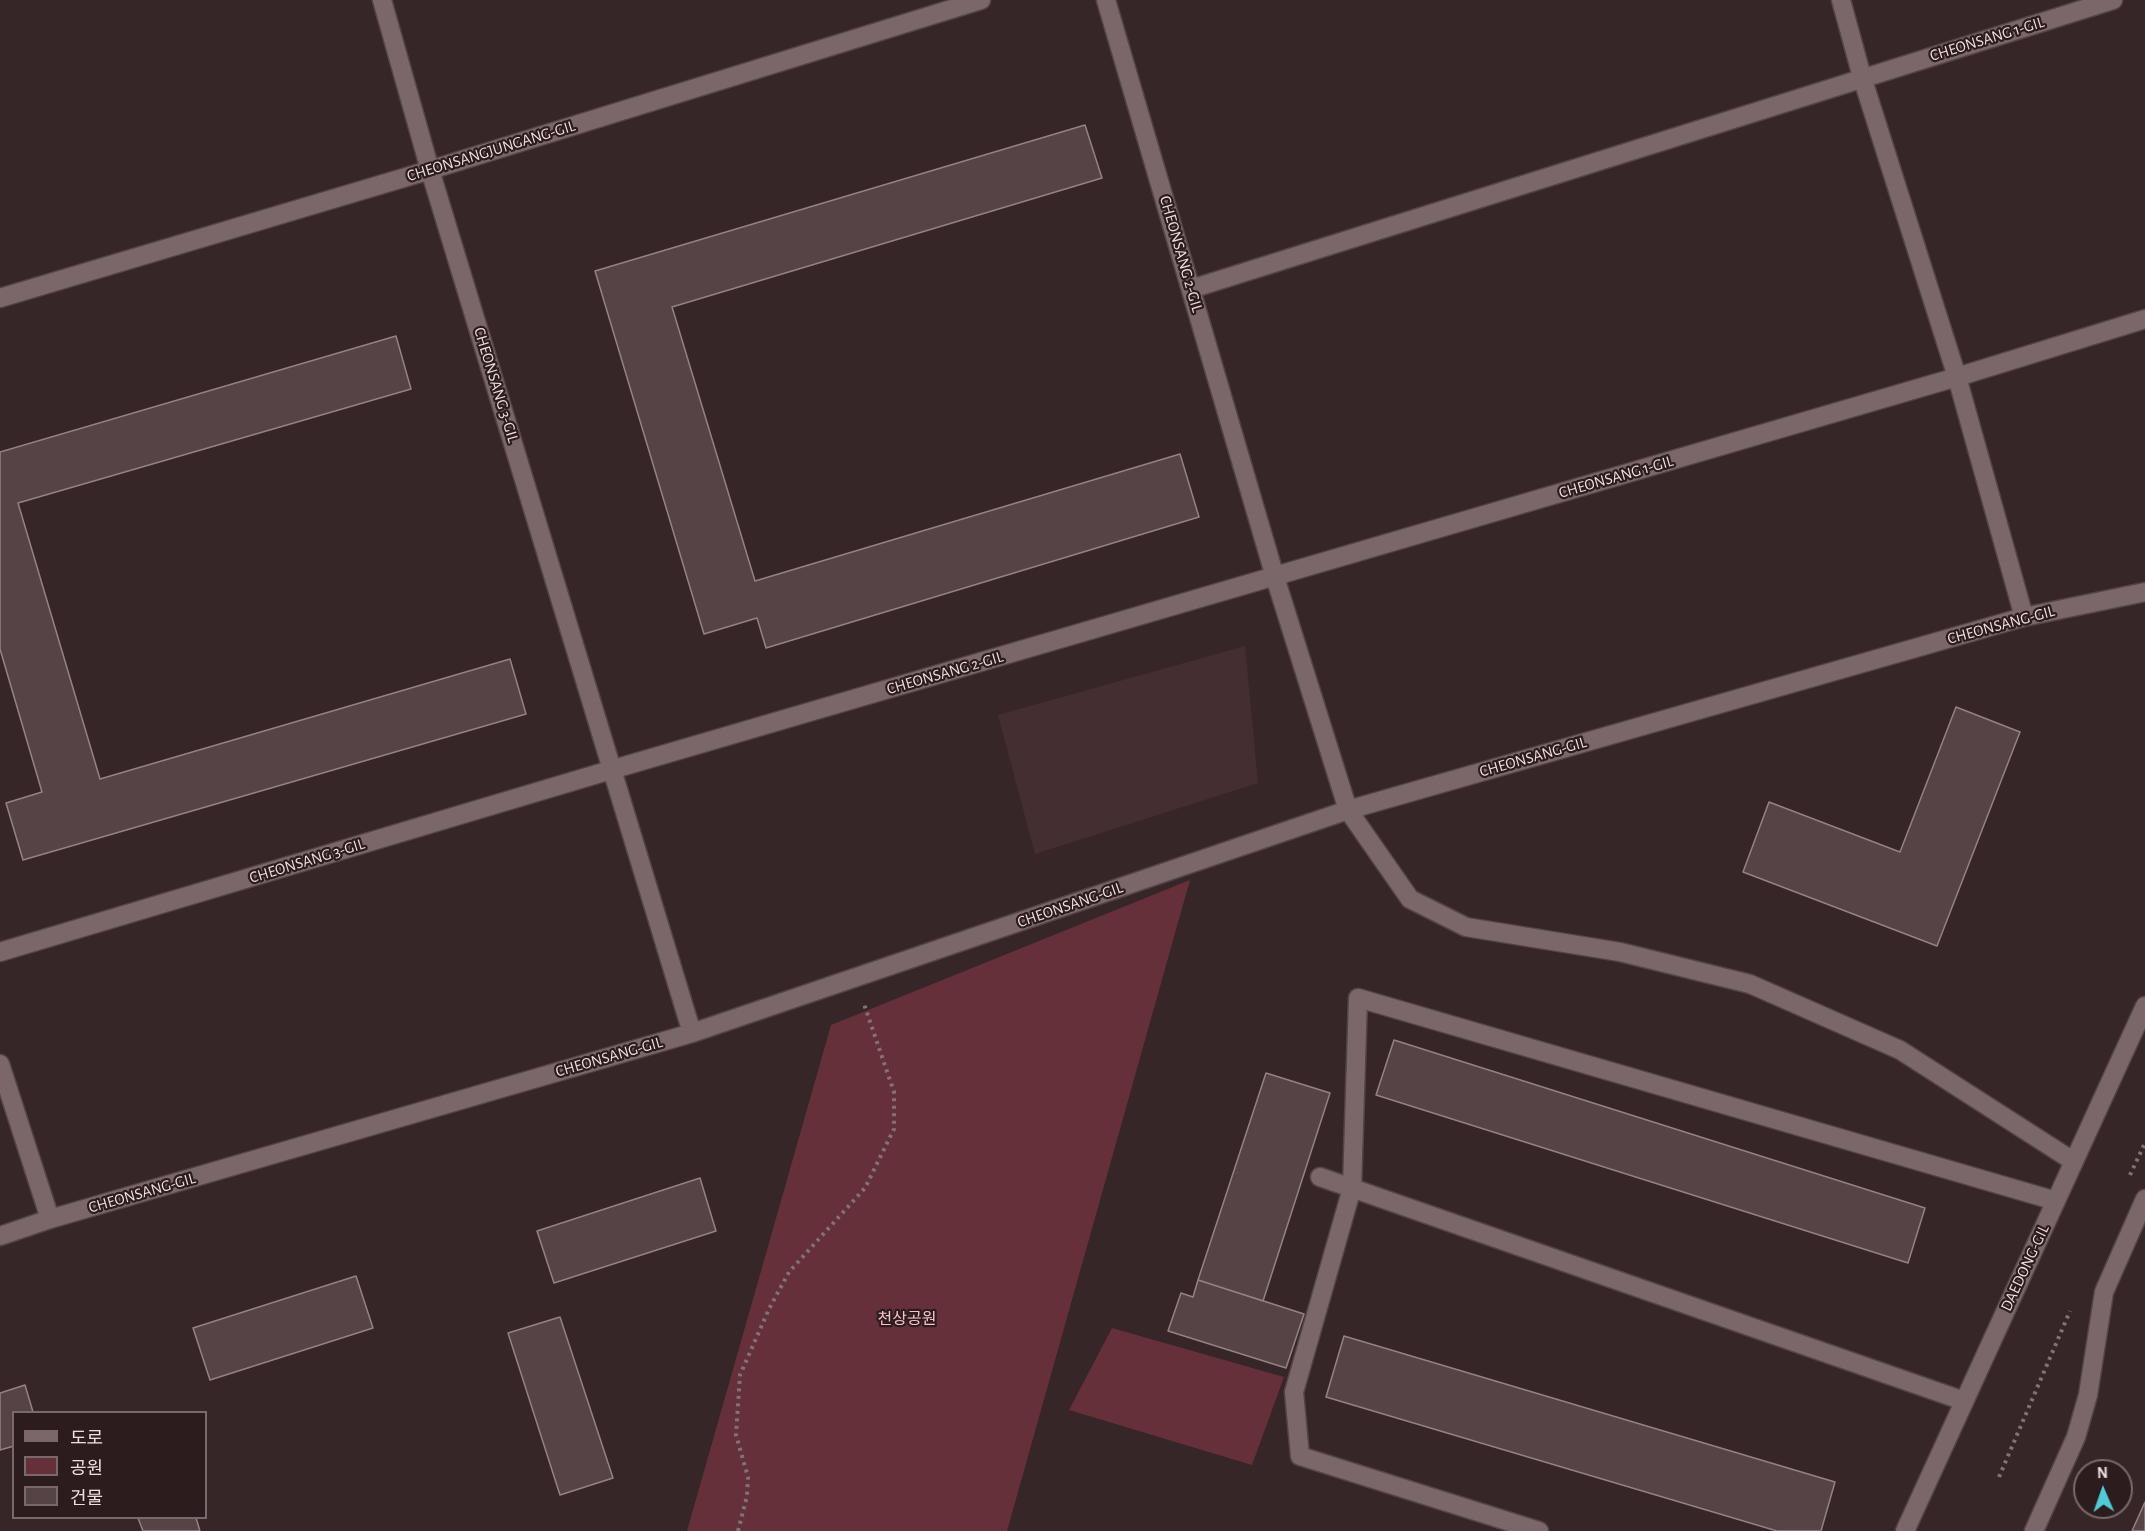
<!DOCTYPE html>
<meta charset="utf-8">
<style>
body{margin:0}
#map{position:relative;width:2145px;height:1531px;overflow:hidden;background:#362628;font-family:"Alegreya Sans","Noto Sans KR",sans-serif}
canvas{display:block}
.legend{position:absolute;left:12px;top:1411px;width:195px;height:108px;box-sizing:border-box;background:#2c1c1e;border:2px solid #786a6c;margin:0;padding:8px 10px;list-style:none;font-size:18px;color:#ebdfe0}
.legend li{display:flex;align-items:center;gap:12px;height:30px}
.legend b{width:30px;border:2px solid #786a6c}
.north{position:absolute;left:2073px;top:1459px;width:60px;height:60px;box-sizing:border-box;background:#2c1c1e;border:2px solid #786a6c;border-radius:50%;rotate:358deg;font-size:16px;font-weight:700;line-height:24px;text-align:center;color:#ebdfe0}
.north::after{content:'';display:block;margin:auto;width:21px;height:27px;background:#52cbd8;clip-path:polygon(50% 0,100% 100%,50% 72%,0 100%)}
</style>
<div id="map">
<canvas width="2145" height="1531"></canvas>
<ul class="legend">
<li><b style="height:8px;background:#7b6769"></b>도로</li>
<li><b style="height:16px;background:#653039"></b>공원</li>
<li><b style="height:16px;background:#564346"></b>건물</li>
</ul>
<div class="north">N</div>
</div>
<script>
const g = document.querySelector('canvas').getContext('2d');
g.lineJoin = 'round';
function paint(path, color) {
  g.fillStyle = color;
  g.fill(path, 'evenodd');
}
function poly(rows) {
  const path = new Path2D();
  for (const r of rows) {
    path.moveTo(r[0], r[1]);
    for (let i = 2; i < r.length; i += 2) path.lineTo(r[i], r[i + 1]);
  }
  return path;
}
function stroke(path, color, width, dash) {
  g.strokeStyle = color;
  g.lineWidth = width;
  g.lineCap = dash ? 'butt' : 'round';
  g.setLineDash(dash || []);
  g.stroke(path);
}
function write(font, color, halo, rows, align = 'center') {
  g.font = font + ' "Alegreya Sans","Noto Sans KR",sans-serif';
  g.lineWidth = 4.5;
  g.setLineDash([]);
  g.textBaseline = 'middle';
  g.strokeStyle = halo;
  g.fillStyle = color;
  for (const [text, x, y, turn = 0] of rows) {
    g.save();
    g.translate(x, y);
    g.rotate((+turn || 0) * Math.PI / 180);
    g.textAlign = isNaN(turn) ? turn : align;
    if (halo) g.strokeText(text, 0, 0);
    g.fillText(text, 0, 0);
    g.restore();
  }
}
const built = poly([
 [1245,646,1258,783,1035,854,998,715]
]);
const green = poly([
 [1190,880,1007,1531,687,1531,831,1025],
 [1112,1328,1284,1377,1252,1465,1069,1410]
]);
const building = poly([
 [1085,125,1102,178,672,307,755,581,1180,454,1199,517,766,648,757,618,704,634,595,271,1085,125],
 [396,336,411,389,18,503,100,779,510,659,526,714,23,860,6,803,42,792,0,649,0,452,396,336],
 [1956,707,2020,732,1937,946,1743,872,1769,802,1900,852,1956,707],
 [1394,1040,1925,1208,1908,1263,1376,1095,1394,1040],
 [1266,1073,1330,1093,1263,1301,1198,1280,1266,1073],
 [700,1178,716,1231,554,1283,537,1231,700,1178],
 [356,1276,373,1328,210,1380,193,1328,356,1276],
 [1198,1280,1304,1314,1286,1368,1168,1331,1181,1293,1193,1297,1198,1280],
 [560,1317,613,1478,560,1495,508,1333,560,1317],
 [1344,1336,1835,1482,1821,1531,1777,1531,1326,1397,1344,1336],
 [25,1385,33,1412,14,1412,14,1446,0,1450,0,1393,25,1385],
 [2145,1502,2145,1531,2132,1531,2145,1502],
 [138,1518,196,1518,200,1531,143,1531,138,1518]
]);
const path = poly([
 [2130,1175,2145,1143],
 [1999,1477,2070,1311],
 [738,1531,747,1496,748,1477,736,1435,740,1375,769,1309,789,1272,865,1188,894,1129,894,1092,864,1004]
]);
const minor = poly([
 [382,0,430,170,692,1033],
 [1106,0,1275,577,1348,810,1410,899,1466,927,1620,952,1750,984,1900,1050,2073,1161],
 [1841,0,1862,77,1957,377,2024,617],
 [1191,289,2113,0],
 [0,298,430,170,981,0],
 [0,952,614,769,1957,377,2145,319],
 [0,1064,50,1219],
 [1320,1177,1964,1401],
 [0,1236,50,1219,692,1033,1348,810,2024,617,2145,592],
 [1539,1531,1300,1456,1294,1392,1352,1188,1358,998,2056,1201],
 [1905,1531,2145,1006],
 [2034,1531,2076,1437,2088,1395,2104,1292,2145,1199]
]);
const streetNames = [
 ["CHEONSANG 1-GIL",1987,39,-17],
 ["CHEONSANGJUNGANG-GIL",491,151,-17],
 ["CHEONSANG 2-GIL",1181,254,74],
 ["CHEONSANG 3-GIL",496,385,73],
 ["CHEONSANG 1-GIL",1616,477,-16],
 ["CHEONSANG-GIL",2001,625,-15],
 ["CHEONSANG 2-GIL",945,673,-16],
 ["CHEONSANG-GIL",1533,757,-16],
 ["CHEONSANG 3-GIL",307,861,-17],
 ["CHEONSANG-GIL",1070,905,-19],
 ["CHEONSANG-GIL",609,1057,-16],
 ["CHEONSANG-GIL",142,1193,-16],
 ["DAEDONG-GIL",2025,1268,-65]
];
const parkNames = [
 ["천상공원",907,1319]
];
paint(built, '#452e31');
paint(green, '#653039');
paint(building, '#564346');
stroke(building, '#968284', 1.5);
stroke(minor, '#534447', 21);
stroke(path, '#817374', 4, [3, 4.5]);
stroke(minor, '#7b6769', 18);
write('16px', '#ebdfe0', '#2c1c1e', streetNames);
write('16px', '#f7c3c9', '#2c1c1e', parkNames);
</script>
